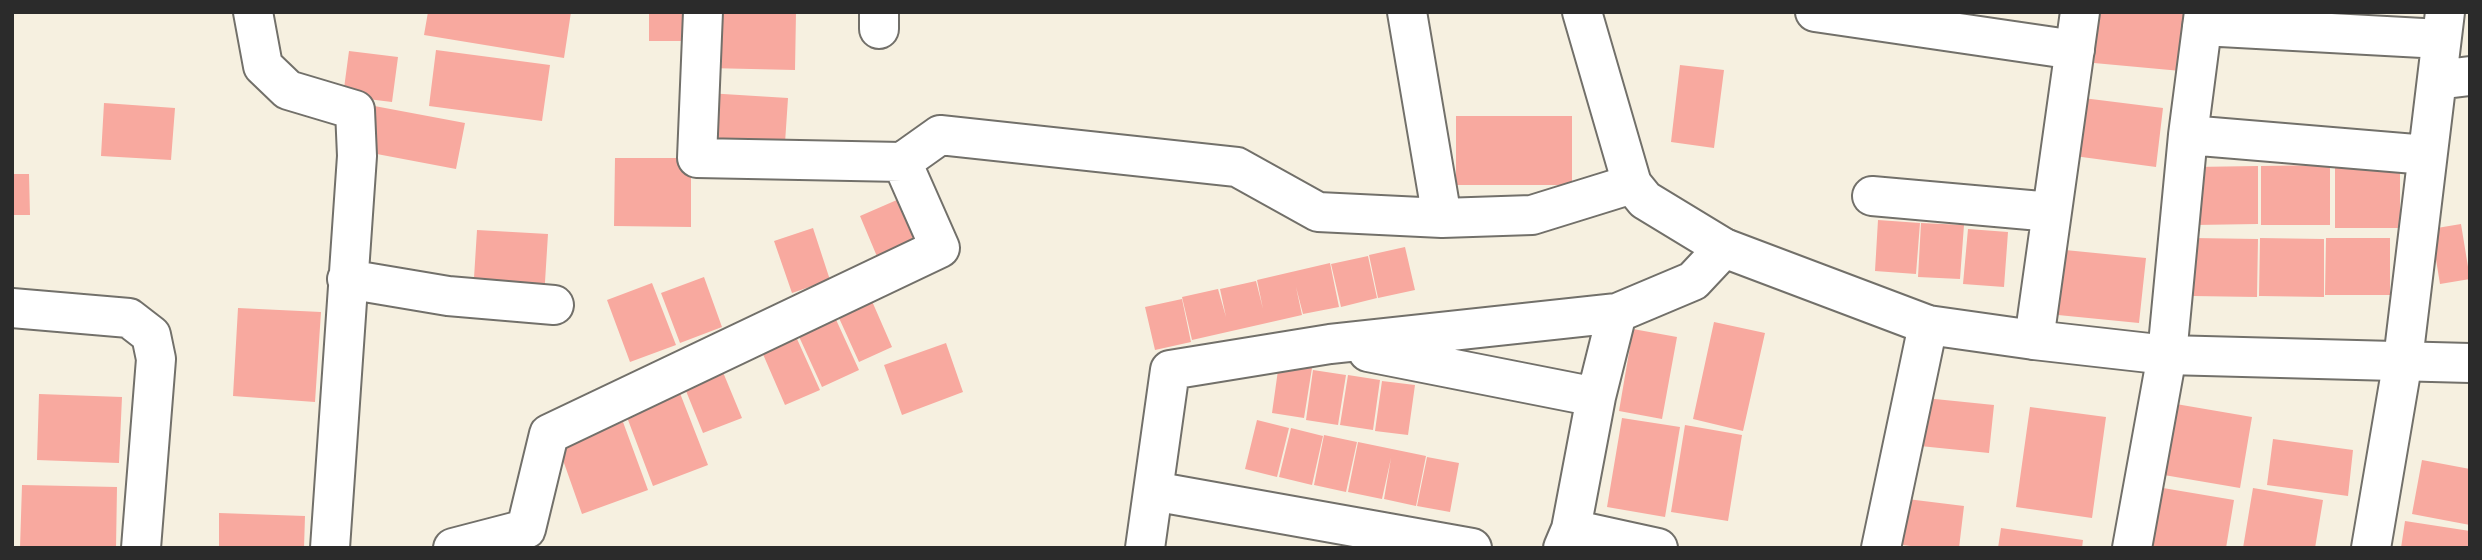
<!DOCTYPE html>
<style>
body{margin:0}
#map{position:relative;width:2482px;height:560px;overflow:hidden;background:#f6f0e0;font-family:"Balsamiq Sans",sans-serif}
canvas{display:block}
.frame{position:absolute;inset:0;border:14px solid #2b2b2b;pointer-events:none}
</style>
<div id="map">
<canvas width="2482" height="560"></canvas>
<div class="frame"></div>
</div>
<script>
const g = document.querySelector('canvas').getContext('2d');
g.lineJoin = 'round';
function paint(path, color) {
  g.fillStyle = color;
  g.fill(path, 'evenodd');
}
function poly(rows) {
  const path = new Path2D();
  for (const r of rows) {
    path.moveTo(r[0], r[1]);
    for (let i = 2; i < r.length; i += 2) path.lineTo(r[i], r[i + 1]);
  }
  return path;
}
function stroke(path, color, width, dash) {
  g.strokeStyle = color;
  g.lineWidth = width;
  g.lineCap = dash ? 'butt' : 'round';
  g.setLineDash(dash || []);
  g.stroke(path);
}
const building = poly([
 [428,12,571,12,564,58,424,35],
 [649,12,690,12,690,41,649,41],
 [709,12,796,12,795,70,708,68],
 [2099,12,2186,12,2181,71,2094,63],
 [436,50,550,65,542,121,429,106],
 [349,51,398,57,392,102,343,96],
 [1680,65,1724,70,1714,148,1671,142],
 [707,93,788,98,785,143,704,138],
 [2075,97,2163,108,2156,167,2067,155],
 [104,103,175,108,171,160,101,156],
 [369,105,465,123,456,169,361,151],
 [1456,116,1572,116,1572,185,1456,185],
 [615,158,691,158,691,227,614,226],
 [2330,165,2330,225,2261,225,2261,166],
 [2258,166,2258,224,2195,225,2194,167],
 [2335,166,2400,167,2400,228,2335,228],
 [12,174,29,174,30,215,12,215],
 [906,196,927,245,881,266,860,216],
 [1878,220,1920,223,1916,274,1875,271],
 [1921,223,1964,225,1960,279,1918,277],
 [2461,224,2470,279,2440,284,2431,229],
 [813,228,830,280,792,293,774,241],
 [1968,229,2008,232,2004,287,1963,284],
 [477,230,548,234,544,298,473,294],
 [2194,238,2258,239,2257,297,2193,296],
 [2260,238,2324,239,2324,297,2259,296],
 [2326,238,2390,238,2390,295,2325,295],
 [1405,247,1415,290,1378,298,1369,255],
 [2065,250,2146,258,2139,323,2058,315],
 [1368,256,1377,298,1341,307,1331,264],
 [1330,263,1339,307,1303,314,1296,287,1302,315,1192,340,1182,297,1218,289,1226,317,1220,289,1256,281,1263,309,1257,280],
 [704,277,722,327,680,343,661,293],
 [652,283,676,345,630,362,607,300],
 [868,292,892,347,859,362,834,307],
 [1182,299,1191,342,1155,350,1145,307],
 [238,308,321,312,315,402,233,396],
 [833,313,859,370,822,387,796,330],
 [1714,322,1765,333,1743,431,1693,419],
 [1633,329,1677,337,1662,419,1619,411],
 [793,330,820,390,785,405,759,345],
 [946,343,963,392,902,415,884,365],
 [1279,363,1312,368,1304,418,1272,413],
 [720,365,742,418,703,433,682,381],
 [1313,370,1346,375,1338,425,1306,420],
 [1348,375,1380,380,1373,430,1340,425],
 [1382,381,1415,385,1408,435,1375,431],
 [676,383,708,465,653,486,622,404],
 [39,394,122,397,119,463,37,460],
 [1925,398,1994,405,1989,453,1920,446],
 [2176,404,2252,417,2240,488,2164,475],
 [2030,407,2106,417,2092,518,2016,507],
 [1622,418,1680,427,1665,517,1607,507],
 [1257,420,1289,428,1277,477,1245,469],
 [623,422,648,490,582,514,558,446],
 [1685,425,1742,435,1728,521,1671,512],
 [1291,428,1323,436,1312,485,1279,477],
 [1324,435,1357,442,1346,492,1314,485],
 [2273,439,2353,450,2348,496,2267,485],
 [1358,442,1426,456,1416,506,1384,499,1391,458,1382,499,1348,492],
 [1427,457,1459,463,1450,512,1417,506],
 [2422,460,2470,469,2470,525,2412,514],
 [22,485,117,487,116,548,20,548],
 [2163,488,2234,500,2226,548,2152,548],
 [2253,488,2323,500,2315,548,2243,548],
 [1899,498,1964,506,1959,548,1927,548,1894,544],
 [219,513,305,516,304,548,219,548],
 [2405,521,2470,531,2470,548,2401,548],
 [2001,528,2083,540,2082,548,1998,548]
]);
const street = poly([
 [253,12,263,66,288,90,355,110,357,156,330,548],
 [703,12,697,158,902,162,940,135,1237,167,1318,212,1442,218,1532,215,1632,184],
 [879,12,879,29],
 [1407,12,1442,218],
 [1815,12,2075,50],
 [2202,26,2441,39],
 [2437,80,2470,76],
 [2188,135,2427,155],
 [1872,196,2052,212],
 [347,279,448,296,554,305],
 [12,308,129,318,151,335,156,359,141,548],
 [2034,340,2080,12],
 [1368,352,1596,397],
 [1153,491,1472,548],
 [1571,529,1658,548],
 [453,548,526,529,549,434,940,248,902,162],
 [1145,548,1170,370,1330,344,1617,313,1693,281,1724,248],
 [1563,548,1571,529,1596,397,1617,313],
 [1881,548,1928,325],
 [2132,548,2167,355,2188,135,2204,12],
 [2371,548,2403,360,2445,12]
]);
const secondary = poly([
 [1582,12,1632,184,1645,200,1724,248,1928,325,2034,340,2167,355,2470,363]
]);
paint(building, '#f8a99f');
stroke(street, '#72706a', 42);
stroke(secondary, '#72706a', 42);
stroke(street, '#fff', 38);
stroke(secondary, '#fff', 38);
</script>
